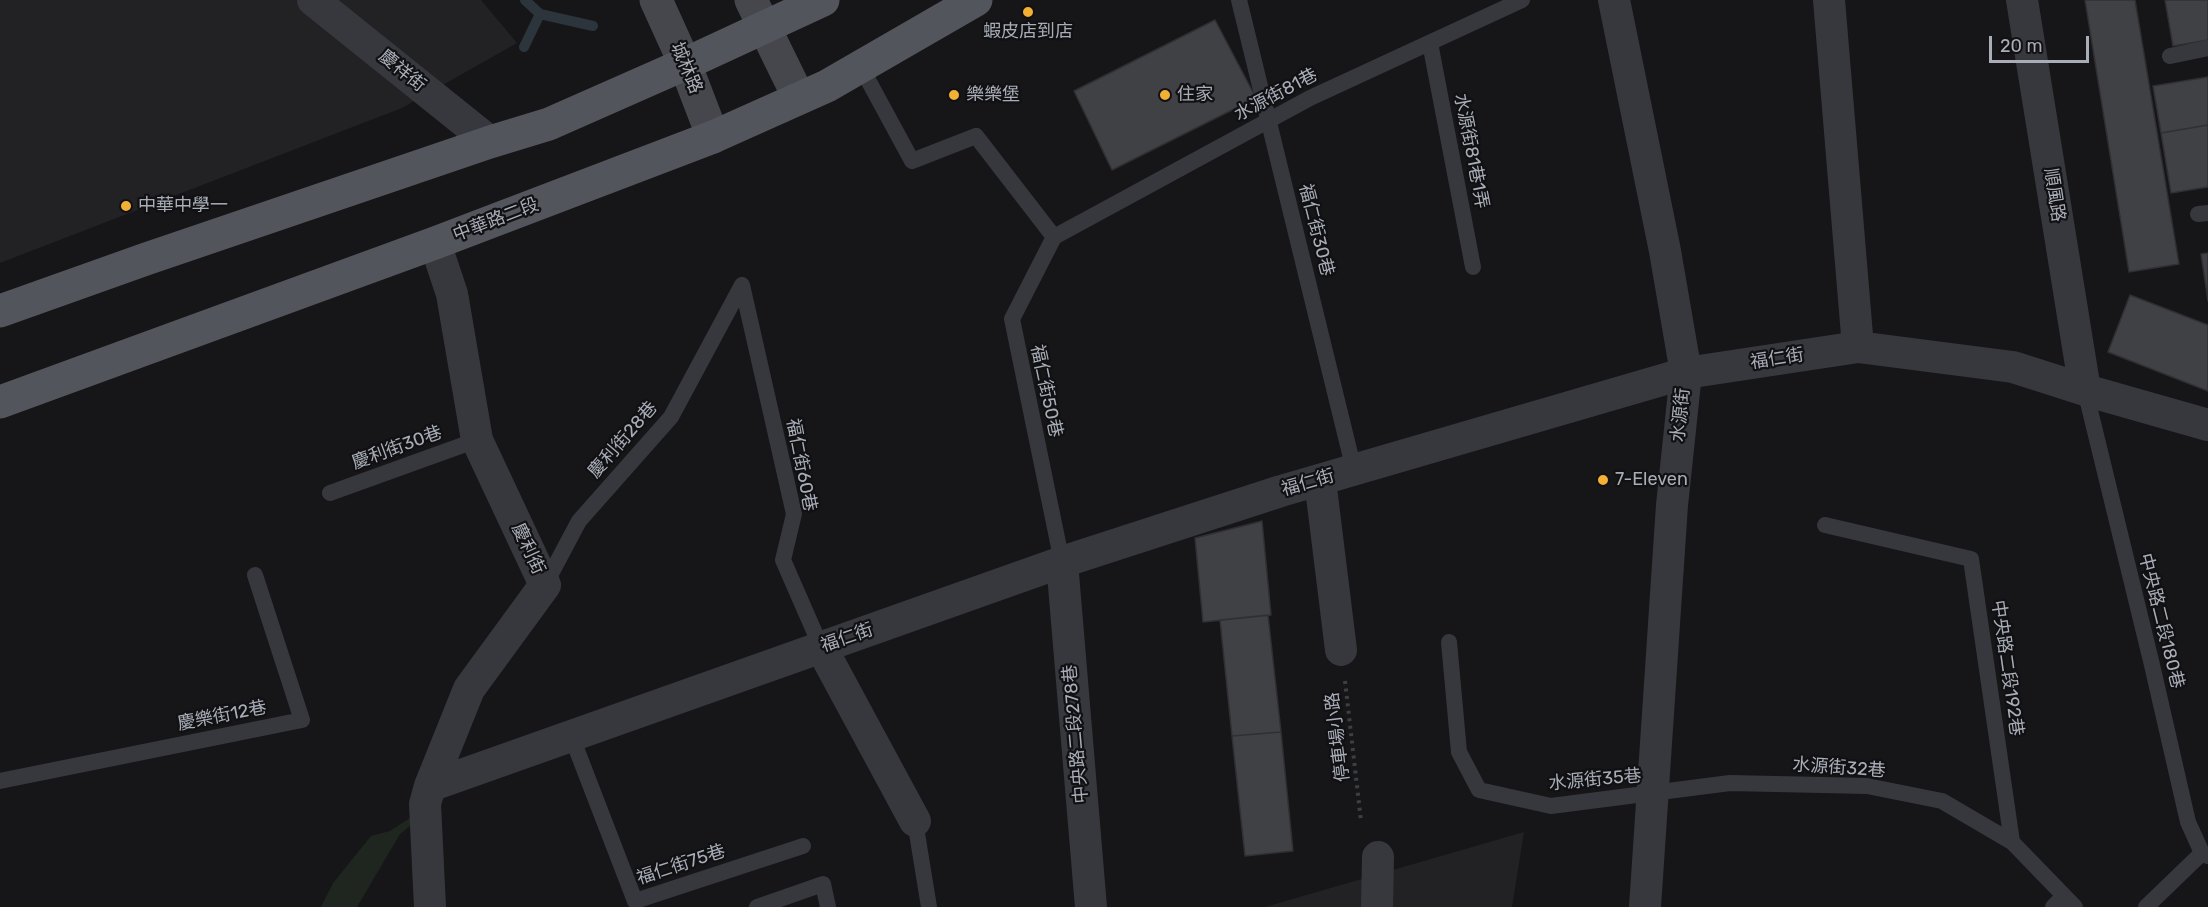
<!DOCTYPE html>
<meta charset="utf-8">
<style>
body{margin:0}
#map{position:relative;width:2208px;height:907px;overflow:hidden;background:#161618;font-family:Rubik,sans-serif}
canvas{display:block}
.scale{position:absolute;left:1989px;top:36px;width:100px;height:27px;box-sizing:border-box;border:3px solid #a8adb8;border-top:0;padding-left:8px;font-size:18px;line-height:21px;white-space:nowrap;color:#a8adb8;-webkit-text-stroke:4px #111113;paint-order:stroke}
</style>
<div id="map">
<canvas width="2208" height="907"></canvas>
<div class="scale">20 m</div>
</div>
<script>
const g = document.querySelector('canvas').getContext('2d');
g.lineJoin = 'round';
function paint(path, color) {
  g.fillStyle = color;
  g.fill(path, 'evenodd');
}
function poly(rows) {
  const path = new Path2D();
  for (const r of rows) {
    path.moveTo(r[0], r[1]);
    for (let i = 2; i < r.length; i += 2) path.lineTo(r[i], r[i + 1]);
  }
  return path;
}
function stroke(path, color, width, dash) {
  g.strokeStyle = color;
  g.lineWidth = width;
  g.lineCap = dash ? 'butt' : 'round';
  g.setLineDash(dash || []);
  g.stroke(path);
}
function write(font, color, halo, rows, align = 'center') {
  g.font = font + ' Rubik,"Noto Sans TC",sans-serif';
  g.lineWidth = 4.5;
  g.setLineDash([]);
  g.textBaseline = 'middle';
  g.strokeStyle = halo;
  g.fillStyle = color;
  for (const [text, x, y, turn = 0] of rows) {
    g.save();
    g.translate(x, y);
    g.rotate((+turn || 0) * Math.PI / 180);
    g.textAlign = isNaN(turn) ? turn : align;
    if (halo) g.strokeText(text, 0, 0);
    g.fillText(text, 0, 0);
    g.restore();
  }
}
const built = poly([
 [0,0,481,0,517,43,402,108,0,263],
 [1524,832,1512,907,1265,907]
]);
const green = poly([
 [416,814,415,822,400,834,357,907,321,907,333,883,371,836,390,831]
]);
const stream = poly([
 [525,0,540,14,593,26],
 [524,47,540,14]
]);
const building = poly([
 [2085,0,2135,0,2179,264,2129,272,2085,0],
 [2165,0,2208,0,2208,40,2173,46,2165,0],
 [1215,20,1256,98,1112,170,1074,91,1215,20],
 [2208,77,2208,125,2161,133,2153,86,2208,77],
 [2208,125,2208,187,2171,193,2161,133,2208,125],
 [2208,253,2208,301,2201,254,2208,253],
 [2130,295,2208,325,2208,391,2108,352,2130,295],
 [1262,521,1271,615,1203,622,1195,538,1262,521],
 [1268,615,1281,732,1232,736,1220,620,1268,615],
 [1281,732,1293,851,1245,856,1232,736,1281,732]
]);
const path = poly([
 [1345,681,1361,821]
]);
const lane = poly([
 [1239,0,1354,470],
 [1430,43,1473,267],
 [2170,56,2208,48],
 [861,67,912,161,976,136,1054,237],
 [2198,214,2208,213],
 [1054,237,1310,98,1522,0],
 [1054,237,1012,319,1062,562],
 [742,285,794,514,783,560,821,647],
 [2085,390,2152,665,2188,822,2202,853,2208,856],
 [330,493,477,440],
 [1825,525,1971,559,2012,842,2075,907],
 [545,585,579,521,671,417,742,285],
 [1449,642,1459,752,1479,790,1551,806,1730,783,1867,786,1942,801,2012,842],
 [571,735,635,901,803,846],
 [0,781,302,720,255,575],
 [915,821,929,907],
 [757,907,823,884,828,907],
 [2053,907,2064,896],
 [2146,907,2202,853]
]);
const street = poly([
 [313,0,490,142],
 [1614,0,1665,251,1686,373,1672,505,1645,907],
 [1829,0,1858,347],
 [2022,0,2085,390],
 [1320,480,1341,650],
 [1062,562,1091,907],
 [821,647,915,821],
 [430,786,1062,562,1281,491,1686,373,1858,347,2013,367,2085,390,2208,425],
 [430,907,425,804,430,786,469,689,545,585,477,440,452,294,435,243],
 [1377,907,1378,857]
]);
const secondary = poly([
 [656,0,685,64,713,137],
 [751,0,799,98]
]);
const primary = poly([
 [0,311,146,259,490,142,549,124,685,64,823,0],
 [0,402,435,243,713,137,827,86,976,0]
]);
const markers = [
 [1028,12,6,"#f2b134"],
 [954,95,6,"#f2b134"],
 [1165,95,6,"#f2b134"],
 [126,206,6,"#f2b134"],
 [1603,480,6,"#f2b134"]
];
const poiNames = [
 ["蝦皮店到店",1028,32,"center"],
 ["樂樂堡",966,95],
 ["住家",1177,95],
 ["中華中學一",138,206],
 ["7-Eleven",1615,480]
];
const streetNames = [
 ["城林路",686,68,67],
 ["慶祥街",402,71,39],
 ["水源街81巷",1276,95,-28],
 ["水源街81巷1弄",1471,151,79],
 ["順風路",2054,195,81],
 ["中華路二段",496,220,-21],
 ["福仁街30巷",1316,230,76],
 ["福仁街",1777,359,-9],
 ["福仁街50巷",1046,391,78],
 ["水源街",1681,415,-84],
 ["慶利街28巷",623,440,-49],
 ["慶利街30巷",397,448,-20],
 ["福仁街60巷",801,465,79],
 ["福仁街",1308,483,-16],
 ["慶利街",528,549,65],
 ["中央路二段180巷",2161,621,76],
 ["福仁街",847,638,-19],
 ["中央路二段192巷",2007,668,82],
 ["慶樂街12巷",222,716,-11],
 ["中央路二段278巷",1076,734,-95],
 ["停車場小路",1338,737,-97],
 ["水源街32巷",1839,768,4],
 ["水源街35巷",1595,780,-5],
 ["福仁街75巷",681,865,-18]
];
paint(built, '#222225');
paint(green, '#1e261f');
stroke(stream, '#2c353c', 10);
paint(building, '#404145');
stroke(building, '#303034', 1.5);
stroke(path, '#3d3f44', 4, [3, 4.5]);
stroke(lane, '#37383d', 16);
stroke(street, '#37383d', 32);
stroke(secondary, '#45474d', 33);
stroke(primary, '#53555c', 33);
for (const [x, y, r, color] of markers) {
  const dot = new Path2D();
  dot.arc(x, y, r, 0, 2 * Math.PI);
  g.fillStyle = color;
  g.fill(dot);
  stroke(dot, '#111113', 2);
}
write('18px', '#a8adb8', '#111113', poiNames, 'left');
write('18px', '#a8adb8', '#111113', streetNames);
</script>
